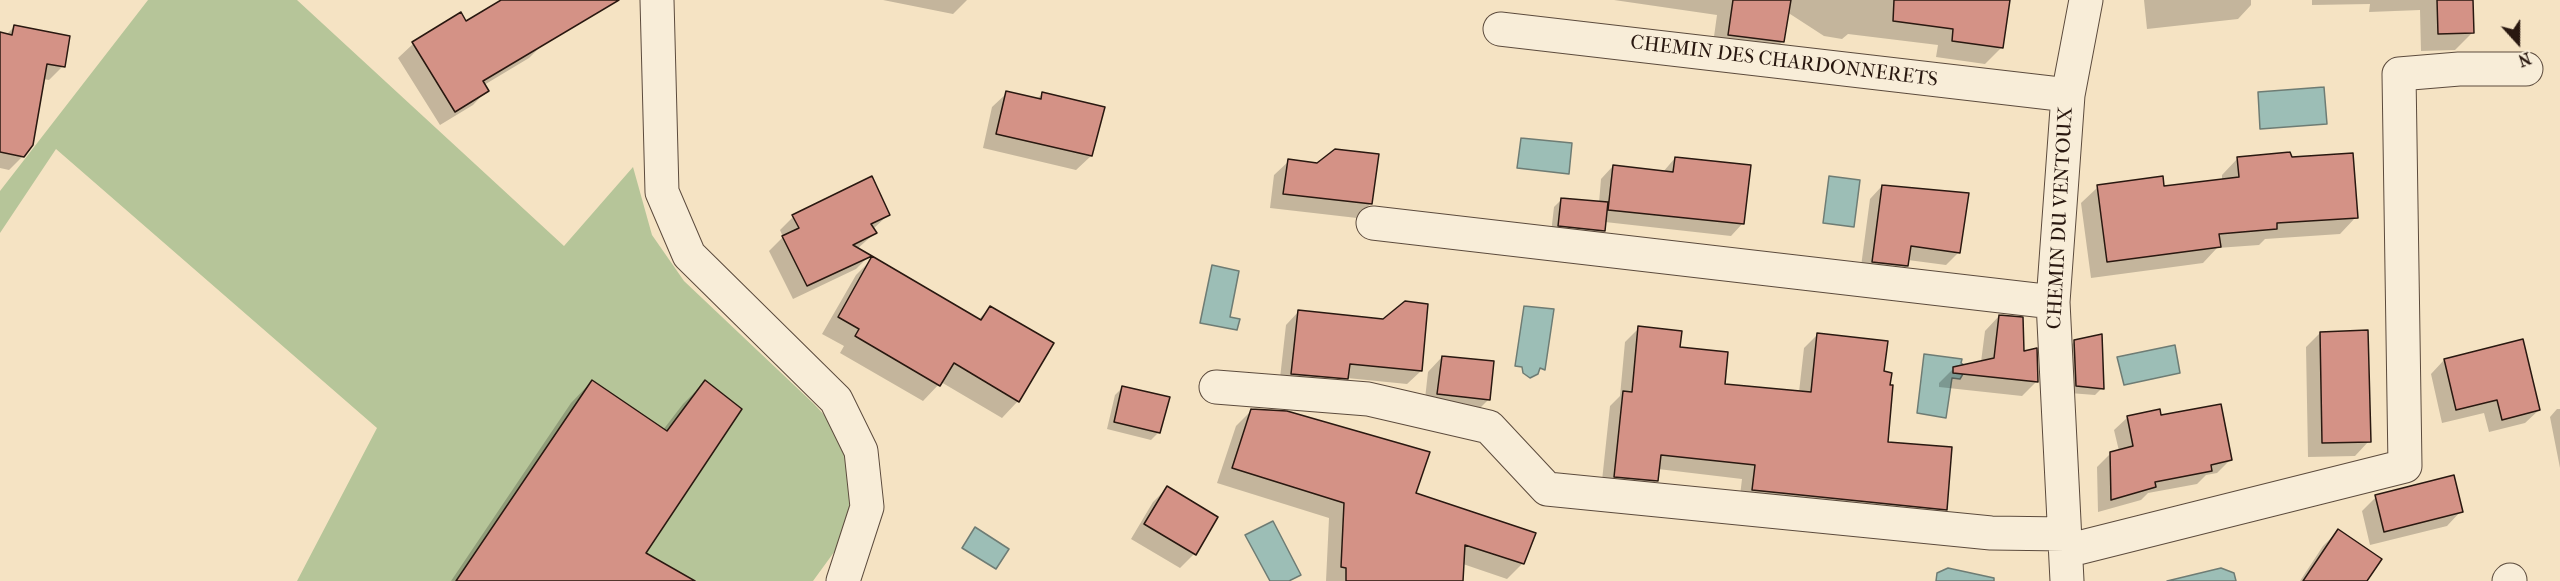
<!DOCTYPE html>
<style>
body{margin:0}
#map{position:relative;width:2560px;height:581px;overflow:hidden;background:#f5e3c3;font-family:"IM FELL French Canon",serif}
canvas{display:block}
.north{position:absolute;left:2488px;top:12px;width:60px;height:60px;-webkit-text-stroke:4px #f8edd8;paint-order:stroke;rotate:159deg;font-size:16px;font-weight:700;line-height:24px;text-align:center;color:#291810}
.north::after{content:'';display:block;margin:auto;width:21px;height:27px;background:#291810;clip-path:polygon(50% 0,100% 100%,50% 72%,0 100%)}
</style>
<div id="map">
<canvas width="2560" height="581"></canvas>
<div class="north">N</div>
</div>
<script>
const g = document.querySelector('canvas').getContext('2d');
g.lineJoin = 'round';
function paint(path, color) {
  g.fillStyle = color;
  g.fill(path, 'evenodd');
}
function poly(rows) {
  const path = new Path2D();
  for (const r of rows) {
    path.moveTo(r[0], r[1]);
    for (let i = 2; i < r.length; i += 2) path.lineTo(r[i], r[i + 1]);
  }
  return path;
}
function stroke(path, color, width, dash) {
  g.strokeStyle = color;
  g.lineWidth = width;
  g.lineCap = dash ? 'butt' : 'round';
  g.setLineDash(dash || []);
  g.stroke(path);
}
function write(font, color, halo, rows, align = 'center') {
  g.font = font + ' "IM FELL French Canon",serif';
  g.lineWidth = 4.5;
  g.setLineDash([]);
  g.textBaseline = 'middle';
  g.strokeStyle = halo;
  g.fillStyle = color;
  for (const [text, x, y, turn = 0] of rows) {
    g.save();
    g.translate(x, y);
    g.rotate((+turn || 0) * Math.PI / 180);
    g.textAlign = isNaN(turn) ? turn : align;
    if (halo) g.strokeText(text, 0, 0);
    g.fillText(text, 0, 0);
    g.restore();
  }
}
const green = poly([
 [148,0,297,0,564,246,633,167,652,235,684,281,814,404,842,434,864,511,813,581,297,581,377,428,56,149,0,233,0,191]
]);
const water = poly([
 [2324,87,2327,124,2260,129,2258,92,2324,87],
 [1521,138,1572,143,1569,174,1517,168,1521,138],
 [1829,176,1860,180,1854,227,1823,223,1829,176],
 [1212,265,1239,271,1230,317,1240,319,1237,330,1200,323,1212,265],
 [1524,306,1554,309,1545,370,1540,368,1538,374,1530,378,1523,373,1522,367,1515,366,1524,306],
 [2175,345,2180,373,2124,385,2117,357,2175,345],
 [1924,354,1962,359,1961,363,1967,367,1960,379,1952,378,1946,418,1917,413,1924,354],
 [1273,521,1301,575,1289,581,1270,581,1245,535,1273,521],
 [975,527,1009,549,996,569,962,548,975,527],
 [1948,568,1994,578,1994,581,1936,581,1937,573,1948,568],
 [2221,568,2234,573,2236,581,2167,581,2221,568]
]);
const shadow = poly([
 [504,0,516,0,543,44,529,58,484,85,487,90,473,105,440,125,398,58,413,44,461,14,466,23],
 [883,0,967,0,953,14],
 [1614,0,2009,0,2002,47,1985,64,1936,57,1938,45,1848,34,1842,39,1824,36,1787,12,1782,42,1766,58,1712,51,1717,15],
 [2144,0,2251,0,2251,5,2238,19,2147,29],
 [2312,0,2471,0,2472,33,2455,50,2421,51,2420,10,2369,12,2370,4,2312,5],
 [14,27,63,66,49,80,43,79,23,156,9,170,0,168,0,34,6,35],
 [1007,93,1037,99,1043,93,1091,156,1076,170,983,148,992,107],
 [1675,158,1743,223,1731,236,1605,222,1604,230,1596,238,1551,233,1554,207,1562,199,1599,203,1601,179,1613,166,1663,172],
 [2238,158,2356,217,2340,234,2265,239,2259,245,2217,248,2203,263,2091,278,2081,203,2098,187,2163,188,2222,181,2222,175],
 [1289,161,1371,203,1357,218,1270,208,1274,175],
 [1882,186,1958,253,1946,265,1908,260,1907,266,1895,278,1860,274,1870,199],
 [888,215,873,229,875,233,857,249,869,256,856,269,793,299,769,251,783,237,780,230,793,217],
 [873,258,978,320,990,308,1018,401,1002,418,941,382,923,401,840,353,844,346,822,334,856,275],
 [1299,311,1421,371,1407,384,1347,378,1333,391,1279,387,1286,325],
 [1999,316,2023,353,2037,381,2022,396,1939,387,1939,383,1954,368,1981,362,1985,331],
 [1639,328,1679,348,1723,385,1799,392,1804,348,1818,334,1882,372,1886,444,1945,509,1931,523,1739,504,1742,479,1658,469,1656,480,1643,494,1601,490,1610,406,1620,396,1625,342],
 [2320,333,2369,441,2355,456,2308,457,2306,347],
 [2522,341,2539,410,2525,423,2489,432,2484,413,2442,423,2431,374,2444,360],
 [2074,342,2102,388,2095,395,2069,393,2067,349],
 [1442,357,1489,399,1474,414,1424,408,1428,372],
 [592,381,663,430,683,404,705,382,625,581,451,581,571,403],
 [1122,388,1159,432,1151,440,1107,429,1115,395],
 [2557,409,2560,409,2560,468,2550,417],
 [1252,410,1414,494,1523,563,1507,579,1463,564,1462,581,1326,581,1329,518,1217,483,1236,426],
 [2128,417,2230,460,2217,473,2206,475,2197,484,2148,493,2141,500,2098,512,2097,467,2110,454,2119,451,2114,430],
 [1167,488,1194,554,1180,568,1131,539,1153,502],
 [2376,497,2461,511,2447,526,2370,545,2362,511],
 [2338,531,2365,581,2300,581,2323,546]
]);
const building = poly([
 [501,0,619,0,483,81,489,91,455,112,412,42,461,12,466,21,501,0],
 [1733,0,1791,0,1784,42,1728,35,1733,0],
 [1894,0,2010,0,2003,48,1952,41,1953,29,1893,21,1894,0],
 [2437,0,2473,0,2474,33,2438,34,2437,0],
 [14,25,70,36,65,67,47,64,33,145,24,157,0,152,0,32,12,35,14,25],
 [1006,91,1041,99,1042,92,1105,107,1092,156,996,134,1006,91],
 [1335,149,1379,154,1372,204,1283,194,1288,159,1317,163,1335,149],
 [2290,152,2292,157,2353,153,2358,218,2277,223,2277,229,2219,234,2221,247,2107,262,2097,185,2163,176,2164,186,2239,177,2237,157,2290,152],
 [1675,157,1751,165,1744,224,1608,210,1613,165,1673,172,1675,157],
 [872,176,890,215,871,224,877,233,853,245,872,256,807,286,782,236,799,228,792,215,872,176],
 [1882,185,1969,193,1960,253,1911,246,1908,266,1872,262,1882,185],
 [1561,198,1608,202,1605,231,1558,226,1561,198],
 [872,256,981,320,990,306,1054,343,1019,402,954,363,940,386,855,336,859,329,838,317,872,256],
 [1405,301,1428,304,1422,371,1350,364,1348,379,1291,374,1298,310,1383,319,1405,301],
 [1999,315,2023,317,2024,351,2037,348,2038,382,1953,373,1953,367,1994,358,1999,315],
 [1638,326,1682,331,1680,347,1728,352,1725,384,1811,392,1817,333,1888,341,1884,371,1892,373,1890,385,1893,385,1888,442,1952,447,1947,510,1752,490,1755,465,1661,455,1658,481,1614,477,1623,391,1632,392,1638,326],
 [2368,330,2371,442,2322,443,2320,332,2368,330],
 [2102,334,2104,389,2076,386,2074,340,2102,334],
 [2523,339,2540,410,2502,420,2497,400,2456,410,2444,359,2523,339],
 [1442,356,1494,361,1490,400,1437,394,1442,356],
 [592,380,667,431,705,380,742,409,646,553,695,581,456,581,592,380],
 [1122,386,1170,397,1160,433,1114,422,1122,386],
 [2221,404,2232,460,2211,465,2212,471,2155,482,2156,487,2111,500,2110,452,2133,446,2127,416,2160,409,2161,415,2221,404],
 [1251,409,1287,411,1430,452,1416,493,1536,533,1524,564,1465,545,1463,581,1346,581,1346,568,1341,567,1344,503,1232,468,1251,409],
 [2454,475,2463,512,2384,532,2375,495,2454,475],
 [1167,486,1218,517,1196,555,1144,524,1167,486],
 [2338,529,2382,559,2367,581,2303,581,2338,529]
]);
const minor = poly([
 [657,0,662,192,689,255,836,400,861,451,867,507,843,581],
 [1500,29,2068,95],
 [1373,223,2053,302],
 [1216,387,1368,399,1489,427,1547,489,1991,533,2065,534],
 [2066,551,2405,466,2399,74,2459,69,2526,69],
 [2067,581,2053,302,2068,95,2086,0],
 [2509,581,2510,580]
]);
const streetNames = [
 ["CHEMIN DES CHARDONNERETS",1784,62,7],
 ["CHEMIN DU VENTOUX",2061,218,-87]
];
paint(green, '#b6c599');
paint(water, '#9cbeb6');
stroke(water, '#6e7c74', 1.5);
paint(shadow, '#0003');
paint(building, '#d49286');
stroke(building, '#291810', 1.5);
stroke(minor, '#5c4b3d', 35);
stroke(minor, '#f8edd8', 33);
write('20px', '#291810', '#f8edd8', streetNames);
</script>
